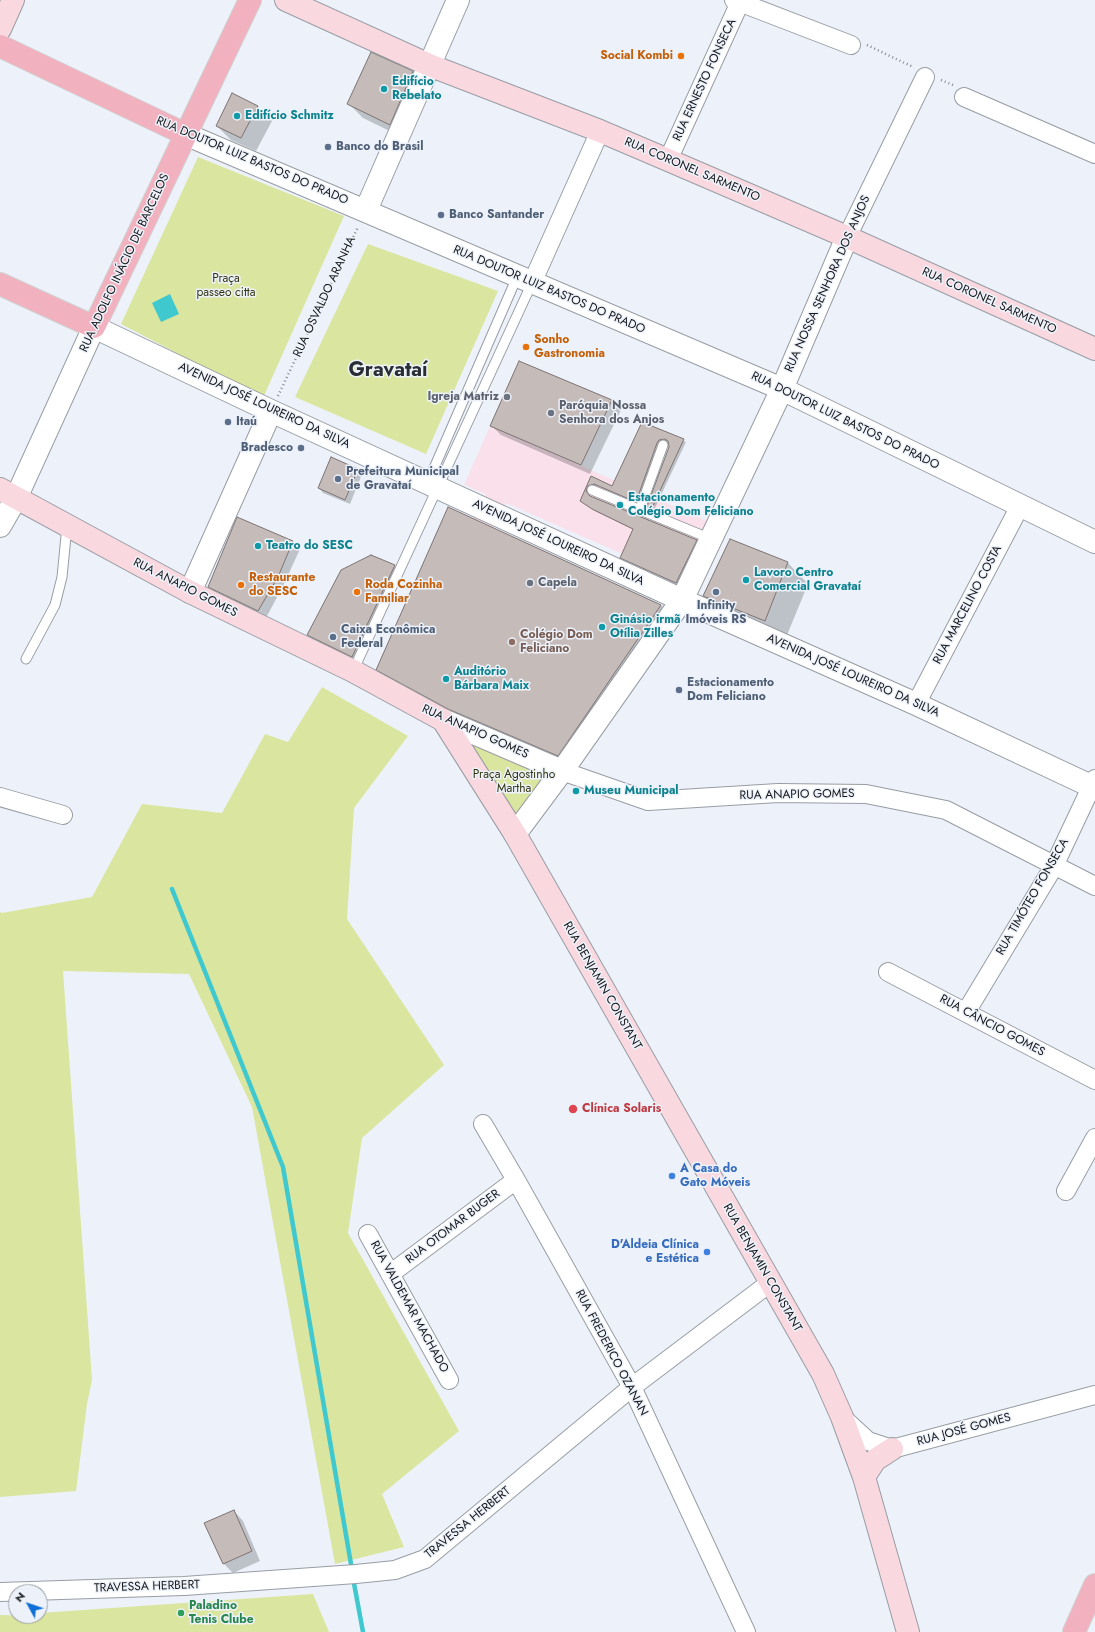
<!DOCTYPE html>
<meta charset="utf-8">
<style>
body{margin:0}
#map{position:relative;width:1095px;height:1632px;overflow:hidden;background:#edf2fa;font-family:Jost,sans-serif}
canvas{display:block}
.north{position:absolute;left:8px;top:1584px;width:40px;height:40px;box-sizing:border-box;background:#edf2fa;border:1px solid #979aa0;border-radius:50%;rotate:310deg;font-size:11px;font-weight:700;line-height:16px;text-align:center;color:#16171a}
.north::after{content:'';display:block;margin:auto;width:14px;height:18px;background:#0d6ed7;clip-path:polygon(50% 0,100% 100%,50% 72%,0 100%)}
</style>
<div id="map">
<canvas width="1095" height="1632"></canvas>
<div class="north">N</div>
</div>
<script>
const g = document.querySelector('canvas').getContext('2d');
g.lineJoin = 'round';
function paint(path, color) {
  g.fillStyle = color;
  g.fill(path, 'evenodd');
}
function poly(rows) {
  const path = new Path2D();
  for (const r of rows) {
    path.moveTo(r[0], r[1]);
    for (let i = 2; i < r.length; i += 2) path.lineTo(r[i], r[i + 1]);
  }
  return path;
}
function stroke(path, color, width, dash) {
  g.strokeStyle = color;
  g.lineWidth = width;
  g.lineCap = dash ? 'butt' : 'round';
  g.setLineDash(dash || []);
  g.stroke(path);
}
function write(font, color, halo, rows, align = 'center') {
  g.font = font + ' Jost,sans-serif';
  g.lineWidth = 3;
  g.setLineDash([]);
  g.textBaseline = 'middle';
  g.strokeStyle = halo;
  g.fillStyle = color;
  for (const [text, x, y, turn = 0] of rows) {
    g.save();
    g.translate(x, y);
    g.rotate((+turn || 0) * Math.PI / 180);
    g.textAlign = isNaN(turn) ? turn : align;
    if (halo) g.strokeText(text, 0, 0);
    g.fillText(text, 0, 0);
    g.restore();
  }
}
const education = poly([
 [490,426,707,521,682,580,506,503,493,528,474,519,486,494,464,485]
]);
const green = poly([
 [198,157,344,216,263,398,121,324],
 [368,244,498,291,426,454,295,397],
 [322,687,408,736,354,808,347,919,444,1065,362,1138,348,1233,459,1431,382,1494,404,1547,335,1564,252,1107,189,974,63,971,92,1380,87,1404,76,1491,0,1497,0,912,2,913,92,897,142,804,222,813,265,734,288,742],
 [459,734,547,772,512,819],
 [313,1594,329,1632,0,1632,0,1615,40,1616,40,1613]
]);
const water = poly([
 [170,294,179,314,161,322,152,303]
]);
const shadow = poly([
 [372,54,412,72,427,87,404,138,363,118,349,104],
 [257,106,272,121,256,151,231,140,217,126],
 [611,400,621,410,590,474,501,435,491,425],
 [642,423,686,442,654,510,649,506,670,447,667,441,661,442,638,503,597,486,590,487,588,493,590,497,698,542,678,585,623,559,621,558,634,530,595,511,582,500,591,477,612,488],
 [331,458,358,470,362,474,350,504,323,493,319,488],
 [448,509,661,605,670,615,567,764,459,718,387,679,378,669],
 [731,540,788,563,808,584,785,640,725,616,704,595],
 [293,542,300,549,284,584,266,618,216,594,209,586],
 [371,556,395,566,403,575,361,665,317,643,308,635],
 [234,1511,243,1521,260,1561,233,1573,223,1563]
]);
const stream = poly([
 [172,889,283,1167,352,1570],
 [353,1578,363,1632]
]);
const building = poly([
 [371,52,413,71,390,125,347,104,371,52],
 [232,93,258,106,241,138,216,126,232,93],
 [519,361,612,400,581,465,490,426,519,361],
 [642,422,684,439,652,508,647,506,669,447,668,441,665,439,659,440,657,443,636,502,594,484,588,486,586,491,590,496,697,540,676,583,620,558,633,529,592,509,580,501,591,476,612,486,642,422],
 [331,457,358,469,345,500,318,488,331,457],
 [448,507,661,605,558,756,448,709,376,670,448,507],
 [237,517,293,541,278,577,258,611,208,587,237,517],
 [730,539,788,562,765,621,703,596,730,539],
 [371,555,395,565,352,657,307,635,341,570,371,555],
 [234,1510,252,1551,223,1564,204,1523,234,1510]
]);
const path = poly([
 [867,45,913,67],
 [941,80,953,85],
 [278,396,358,227]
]);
const service = poly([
 [428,482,517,277],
 [592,490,711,539],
 [640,509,663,445],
 [26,659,55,605,62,577,67,526],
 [353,671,532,283]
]);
const minor = poly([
 [734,0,851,45],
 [964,97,1095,154],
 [668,160,741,0],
 [847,237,925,77],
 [532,283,600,131],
 [916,704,1020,506],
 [562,771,648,801,778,793,866,794,946,810,1095,886],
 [0,797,63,815],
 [888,972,1095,1080],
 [966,1012,1054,866,1095,779],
 [483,1124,516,1180,632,1387,746,1632],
 [1066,1191,1095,1138],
 [368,1234,449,1380],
 [390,1274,516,1180],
 [843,1418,868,1441,892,1449,1095,1395],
 [0,1592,184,1586,356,1574,395,1570,425,1559,632,1387,771,1282]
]);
const tertiary = poly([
 [185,134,782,389,1095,542],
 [366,210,458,0],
 [0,526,16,498,94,327,271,411,682,600,916,704,1095,788],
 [190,592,271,411],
 [443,720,562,771],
 [515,834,562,771,682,600,782,389,847,237]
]);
const secondary = poly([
 [286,0,429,65,600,131,668,160,847,237,1095,349],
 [0,29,13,0],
 [0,489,190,592,353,671,443,720,515,834,823,1374,842,1417,864,1477,908,1632],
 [864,1477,875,1460,892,1449]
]);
const primary = poly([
 [0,46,185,134],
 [0,284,94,327,250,0],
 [1074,1632,1095,1585]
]);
const markers = [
 [681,56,4,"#e8710a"],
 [384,89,4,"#0f9aa8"],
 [237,116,4,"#0f9aa8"],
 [328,147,4,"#5c6f8a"],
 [441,215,4,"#5c6f8a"],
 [526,347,4,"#e8710a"],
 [507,397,4,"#6b7280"],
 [551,413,4,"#6b7280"],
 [228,422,4,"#5c6f8a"],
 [301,448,4,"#5c6f8a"],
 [338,479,4,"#5c6f8a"],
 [620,505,4,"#0f9aa8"],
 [258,546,4,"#0f9aa8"],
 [746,580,4,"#0f9aa8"],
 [530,583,4,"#6b7280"],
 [241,585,4,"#e8710a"],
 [357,592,4,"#e8710a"],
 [716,592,4,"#5c6f8a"],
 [602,627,4,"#0f9aa8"],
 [333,637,4,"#5c6f8a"],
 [512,642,4,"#8d6e63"],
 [446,679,4,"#0f9aa8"],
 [679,690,4,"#5c6f8a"],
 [576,791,4,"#0f9aa8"],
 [573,1109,5,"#e0444e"],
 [672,1176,4,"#3f7fe0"],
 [707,1252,4,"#3f7fe0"],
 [181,1613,4,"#2e9e5b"]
];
const foodNames = [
 ["Social Kombi",673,56,"right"],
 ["Sonho",534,340],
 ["Gastronomia",534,354],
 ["Restaurante",249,578],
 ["do SESC",249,592],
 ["Roda Cozinha",365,585],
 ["Familiar",365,599]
];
const streetNames = [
 ["RUA ERNESTO FONSECA",705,80,-65],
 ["RUA DOUTOR LUIZ BASTOS DO PRADO",252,161,23],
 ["RUA CORONEL SARMENTO",692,170,23],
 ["RUA ADOLFO INÁCIO DE BARCELOS",125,263,-65],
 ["RUA NOSSA SENHORA DOS ANJOS",828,284,-66],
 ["RUA DOUTOR LUIZ BASTOS DO PRADO",549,290,23],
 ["RUA OSVALDO ARANHA",325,297,-65],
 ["RUA CORONEL SARMENTO",989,301,24],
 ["AVENIDA JOSÉ LOUREIRO DA SILVA",264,406,25],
 ["RUA DOUTOR LUIZ BASTOS DO PRADO",845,421,26],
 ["AVENIDA JOSÉ LOUREIRO DA SILVA",558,543,25],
 ["RUA ANAPIO GOMES",185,588,27],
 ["RUA MARCELINO COSTA",968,605,-62],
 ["AVENIDA JOSÉ LOUREIRO DA SILVA",853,676,24],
 ["RUA ANAPIO GOMES",475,732,24],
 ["RUA ANAPIO GOMES",797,795,-1],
 ["RUA TIMÓTEO FONSECA",1033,897,-60],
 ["RUA BENJAMIN CONSTANT",602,986,60],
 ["RUA CÂNCIO GOMES",992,1026,28],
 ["RUA OTOMAR BUGER",453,1227,-37],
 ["RUA BENJAMIN CONSTANT",762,1268,60],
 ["RUA VALDEMAR MACHADO",409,1307,61],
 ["RUA FREDERICO OZANAN",611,1353,62],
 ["RUA JOSÉ GOMES",964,1430,-15],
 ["TRAVESSA HERBERT",468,1523,-39],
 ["TRAVESSA HERBERT",147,1587,-2]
];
const cultureNames = [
 ["Edifício",392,82],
 ["Rebelato",392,96],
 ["Edifício Schmitz",245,116],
 ["Estacionamento",628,498],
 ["Colégio Dom Feliciano",628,512],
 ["Teatro do SESC",266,546],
 ["Lavoro Centro",754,573],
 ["Comercial Gravataí",754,587],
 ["Ginásio irmã",610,620],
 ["Otília Zilles",610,634],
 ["Auditório",454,672],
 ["Bárbara Maix",454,686],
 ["Museu Municipal",584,791]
];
const serviceNames = [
 ["Banco do Brasil",336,147],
 ["Banco Santander",449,215],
 ["Itaú",236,422],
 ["Bradesco",293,448,"right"],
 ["Prefeitura Municipal",346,472],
 ["de Gravataí",346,486],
 ["Infinity",716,606,"center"],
 ["Imóveis RS",716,620,"center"],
 ["Caixa Econômica",341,630],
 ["Federal",341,644],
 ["Estacionamento",687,683],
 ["Dom Feliciano",687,697]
];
const parkNames = [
 ["Praça",226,279],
 ["passeo citta",226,293],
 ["Praça Agostinho",514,775],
 ["Martha",514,789]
];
const worshipNames = [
 ["Igreja Matriz",499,397,"right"],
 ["Paróquia Nossa",559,406],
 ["Senhora dos Anjos",559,420],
 ["Capela",538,583]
];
const educationNames = [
 ["Colégio Dom",520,635],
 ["Feliciano",520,649]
];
const healthNames = [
 ["Clínica Solaris",582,1109]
];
const shopNames = [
 ["A Casa do",680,1169],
 ["Gato Móveis",680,1183],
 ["D'Aldeia Clínica",699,1245,"right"],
 ["e Estética",699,1259,"right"]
];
const leisureNames = [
 ["Paladino",189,1606],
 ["Tenis Clube",189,1620]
];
const townNames = [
 ["Gravataí",388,371]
];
paint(education, '#f9e0ea');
paint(green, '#dae59f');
paint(water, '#3fc9cf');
paint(shadow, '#0003');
stroke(stream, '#3fc9cf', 4.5);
paint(building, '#c5bbb9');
stroke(building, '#7c7271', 1);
stroke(service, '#989da4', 11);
stroke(minor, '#989da4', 20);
stroke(tertiary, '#989da4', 24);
stroke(secondary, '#989da4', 24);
stroke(primary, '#d0d1d1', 24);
stroke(path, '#85888d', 2.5, [1, 3]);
stroke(service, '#fff', 9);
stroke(minor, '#fff', 18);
stroke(tertiary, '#fff', 22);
stroke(secondary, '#f9d8df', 22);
stroke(primary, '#f2b1bf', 22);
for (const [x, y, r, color] of markers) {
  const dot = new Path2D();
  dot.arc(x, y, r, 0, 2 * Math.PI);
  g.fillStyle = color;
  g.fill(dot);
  stroke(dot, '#edf2fa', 1.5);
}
write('bold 12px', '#c56008', '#edf2fa', foodNames, 'left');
write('12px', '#16171a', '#edf2fa', streetNames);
write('bold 12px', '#0d838f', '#edf2fa', cultureNames, 'left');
write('bold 12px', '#4e5e75', '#edf2fa', serviceNames, 'left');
write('12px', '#31350f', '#edf2fa', parkNames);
write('bold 12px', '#5b616d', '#edf2fa', worshipNames, 'left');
write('bold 12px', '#785e54', '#edf2fa', educationNames, 'left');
write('bold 12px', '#be3a42', '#edf2fa', healthNames, 'left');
write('bold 12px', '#366cbe', '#edf2fa', shopNames, 'left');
write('bold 12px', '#27864d', '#edf2fa', leisureNames, 'left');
write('bold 20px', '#2a2e33', '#edf2fa', townNames);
</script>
